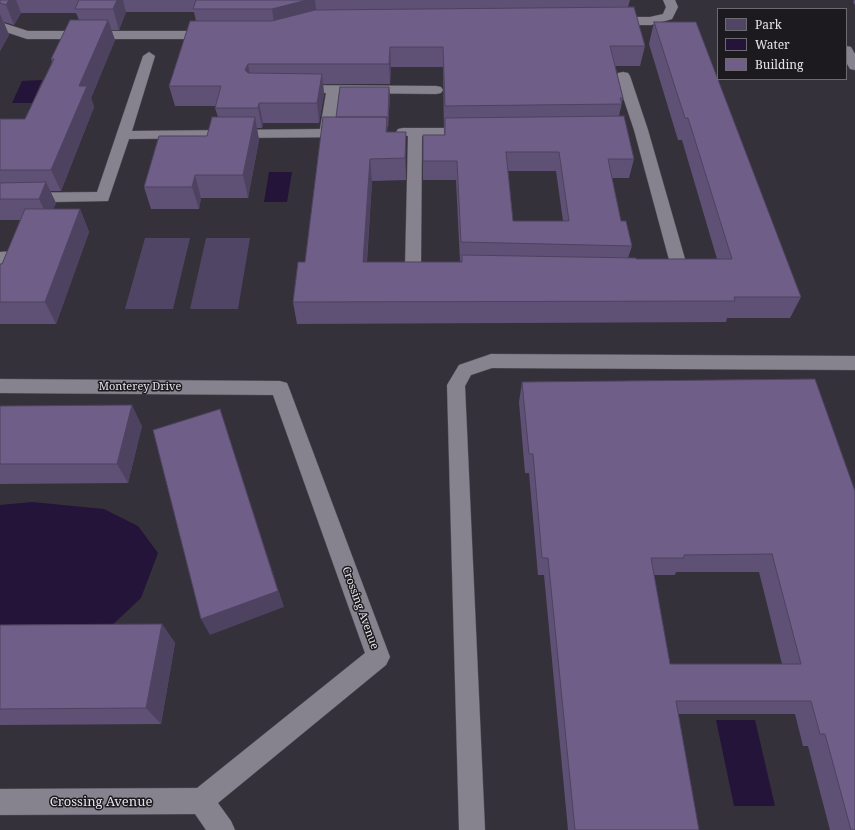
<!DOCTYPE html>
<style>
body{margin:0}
#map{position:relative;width:855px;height:830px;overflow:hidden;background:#35313b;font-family:"Noto Serif",serif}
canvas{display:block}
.legend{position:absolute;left:717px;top:8px;width:130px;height:72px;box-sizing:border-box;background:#1c1a1f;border:1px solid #6d6b70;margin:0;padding:5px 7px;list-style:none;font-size:12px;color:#e6e4ea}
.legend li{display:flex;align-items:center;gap:8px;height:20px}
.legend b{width:20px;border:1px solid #6d6b70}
</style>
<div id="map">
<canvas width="855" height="830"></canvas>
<ul class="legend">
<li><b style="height:11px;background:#514565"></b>Park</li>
<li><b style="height:11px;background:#251439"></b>Water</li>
<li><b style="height:11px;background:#6e5e88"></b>Building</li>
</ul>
</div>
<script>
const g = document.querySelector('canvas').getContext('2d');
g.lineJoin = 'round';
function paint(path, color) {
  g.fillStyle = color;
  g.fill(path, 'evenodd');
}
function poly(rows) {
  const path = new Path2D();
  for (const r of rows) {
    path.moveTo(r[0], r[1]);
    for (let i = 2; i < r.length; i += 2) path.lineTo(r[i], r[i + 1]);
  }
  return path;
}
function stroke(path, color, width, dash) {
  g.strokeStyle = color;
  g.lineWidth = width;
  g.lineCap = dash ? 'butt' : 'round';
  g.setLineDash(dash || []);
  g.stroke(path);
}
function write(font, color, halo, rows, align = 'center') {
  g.font = font + ' "Noto Serif",serif';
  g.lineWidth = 3;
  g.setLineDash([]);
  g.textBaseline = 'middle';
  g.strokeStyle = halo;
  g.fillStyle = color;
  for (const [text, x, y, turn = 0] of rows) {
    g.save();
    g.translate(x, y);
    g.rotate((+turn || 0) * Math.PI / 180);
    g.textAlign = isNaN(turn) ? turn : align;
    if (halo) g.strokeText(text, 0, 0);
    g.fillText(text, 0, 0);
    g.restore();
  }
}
const green = poly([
 [145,238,190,238,173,309,125,309],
 [206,238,250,238,238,309,190,309]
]);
const water = poly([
 [42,80,32,103,12,103,22,81],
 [269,172,292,172,287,202,264,202],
 [32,502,104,509,138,526,158,553,141,598,106,631,0,633,0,505],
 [716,720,755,720,775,806,734,806]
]);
const lane = poly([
 [663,0,675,0,678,7,672,19,651,25,613,25,607,21,613,17,650,17,663,14,666,7,663,0],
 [0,22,28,31,211,31,217,35,211,39,27,39,0,30,0,22],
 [846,46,851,47,855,54,855,70,850,69,846,62,846,46],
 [149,52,155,56,132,131,320,129,326,93,292,92,290,89,292,86,297,85,436,86,441,87,443,90,441,93,436,94,339,93,335,129,353,130,355,133,353,136,348,137,129,139,108,201,0,203,0,193,97,192,143,56,149,52],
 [623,72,628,73,630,76,648,130,689,273,687,277,670,279,664,277,662,273,664,269,671,267,634,130,616,76,618,73,623,72],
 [403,128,470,128,475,129,477,132,475,135,470,136,422,136,421,263,439,265,441,269,439,273,433,275,413,274,407,272,405,268,408,136,398,135,396,132,398,129,403,128],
 [14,251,20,253,22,257,20,261,0,264,0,252,14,251],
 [491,354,855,356,855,370,492,368,471,375,465,386,485,830,459,830,447,385,459,365,491,354],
 [0,379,280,381,287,383,289,388,390,657,386,665,218,803,231,821,235,830,206,830,195,814,0,815,0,789,197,788,365,653,273,395,0,393,0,379]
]);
const wall = poly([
 [0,0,630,0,628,7,645,46,640,66,615,66,623,98,619,116,634,159,629,178,612,178,621,221,632,246,628,258,636,259,717,259,682,140,678,140,649,44,654,22,801,297,790,318,727,318,726,322,297,324,293,302,305,262,336,117,389,87,390,96,388,127,387,127,387,132,406,132,406,180,372,181,367,262,462,262,460,261,456,180,423,180,423,135,444,135,443,67,391,67,390,84,323,84,324,94,319,123,263,123,262,128,257,128,259,140,248,198,201,198,199,209,151,209,144,187,207,136,218,117,215,108,216,106,175,106,169,86,196,21,194,12,126,12,119,30,111,30,115,40,91,98,94,107,61,191,50,191,56,203,53,209,80,209,89,232,56,324,0,324,0,264,2,264,21,220,0,220,0,119,25,119,52,62,51,59,79,20,76,13,21,13,14,25,4,22,9,35,0,51],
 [508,171,556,171,563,221,513,221],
 [854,0,855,0,855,5,853,2],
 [815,379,855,830,830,830,808,746,803,746,795,714,678,714,699,830,568,830,544,575,538,575,529,473,525,473,519,402,522,382],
 [676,572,759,572,782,664,670,664,654,575,675,575],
 [0,406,142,426,128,483,0,484],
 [162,624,175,643,161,724,0,725,0,625]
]);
const shadedWall = poly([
 [9,0,16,0,21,13,14,25,6,5],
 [117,0,123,0,126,12,119,30,113,9],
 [307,0,315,0,317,18,275,30,272,9],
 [0,14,9,35,0,51],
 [108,20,115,40,91,98,94,107,61,191,51,170,79,86],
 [390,47,391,67,390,84,389,64],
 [248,64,252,85,245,70],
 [322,74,324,94,319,123,317,103],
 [389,87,390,96,388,127,388,119],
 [259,103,263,123,262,128,258,108],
 [255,117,259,140,248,198,243,175],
 [387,117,388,139,386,132],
 [406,132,406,180,405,158],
 [370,159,372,181,365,283,363,262],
 [195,175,201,198,199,209,192,187],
 [46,182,56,203,49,220,39,199],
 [80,209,89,232,56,324,45,302],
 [132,405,142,426,128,483,117,464],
 [220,409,284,607,210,635,201,619],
 [162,624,175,643,161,724,146,708]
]);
const building = poly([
 [0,0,9,0,6,5,0,3,0,0],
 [79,0,117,0,113,9,75,9,79,0],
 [196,0,307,0,272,9,193,9,196,0],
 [634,7,645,46,610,46,623,98,620,98,622,104,445,106,443,47,390,47,389,64,248,64,245,70,248,73,322,74,317,103,259,103,258,108,215,108,221,86,169,86,190,21,272,21,315,10,634,7],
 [70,20,108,20,79,86,87,86,51,170,0,170,0,119,25,119,54,59,51,59,70,20],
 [654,22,696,22,801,297,734,297,735,301,293,302,298,262,305,262,323,117,387,117,386,132,406,132,405,158,370,159,363,262,462,262,462,255,636,258,636,259,732,259,688,118,685,118,654,22],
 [340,87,389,87,388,119,386,119,387,117,336,117,340,87],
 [624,116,634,159,608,159,621,221,626,221,632,246,461,242,457,161,423,161,423,135,445,135,445,118,624,116],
 [506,152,559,152,569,221,513,221,506,152],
 [212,117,255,117,243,175,195,175,192,187,144,187,159,136,207,136,212,117],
 [46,182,39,199,0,199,0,183,46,182],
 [25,209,80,209,45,302,0,302,0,264,2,264,25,209],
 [815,379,855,491,855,830,851,830,825,734,820,734,811,701,676,701,699,830,575,830,548,558,542,558,533,454,529,454,522,382,815,379],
 [772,554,801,664,670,664,651,558,684,558,684,555,772,554],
 [132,405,117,464,0,464,0,406,132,405],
 [220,409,278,591,201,619,153,430,220,409],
 [162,624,146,708,0,709,0,625,162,624]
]);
const streetNames = [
 ["Monterey Drive",140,387],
 ["Crossing Avenue",360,608,70]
];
const nearStreetnames = [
 ["Crossing Avenue",101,802]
];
paint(green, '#514565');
paint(water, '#251439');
stroke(lane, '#514e56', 1);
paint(lane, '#86828e');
paint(wall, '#5f5175');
paint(shadedWall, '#4d425f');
paint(building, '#6e5e88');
stroke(building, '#4d425f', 1);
write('11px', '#e6e4ea', '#1c1a1f', streetNames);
write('13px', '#e6e4ea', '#1c1a1f', nearStreetnames);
</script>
